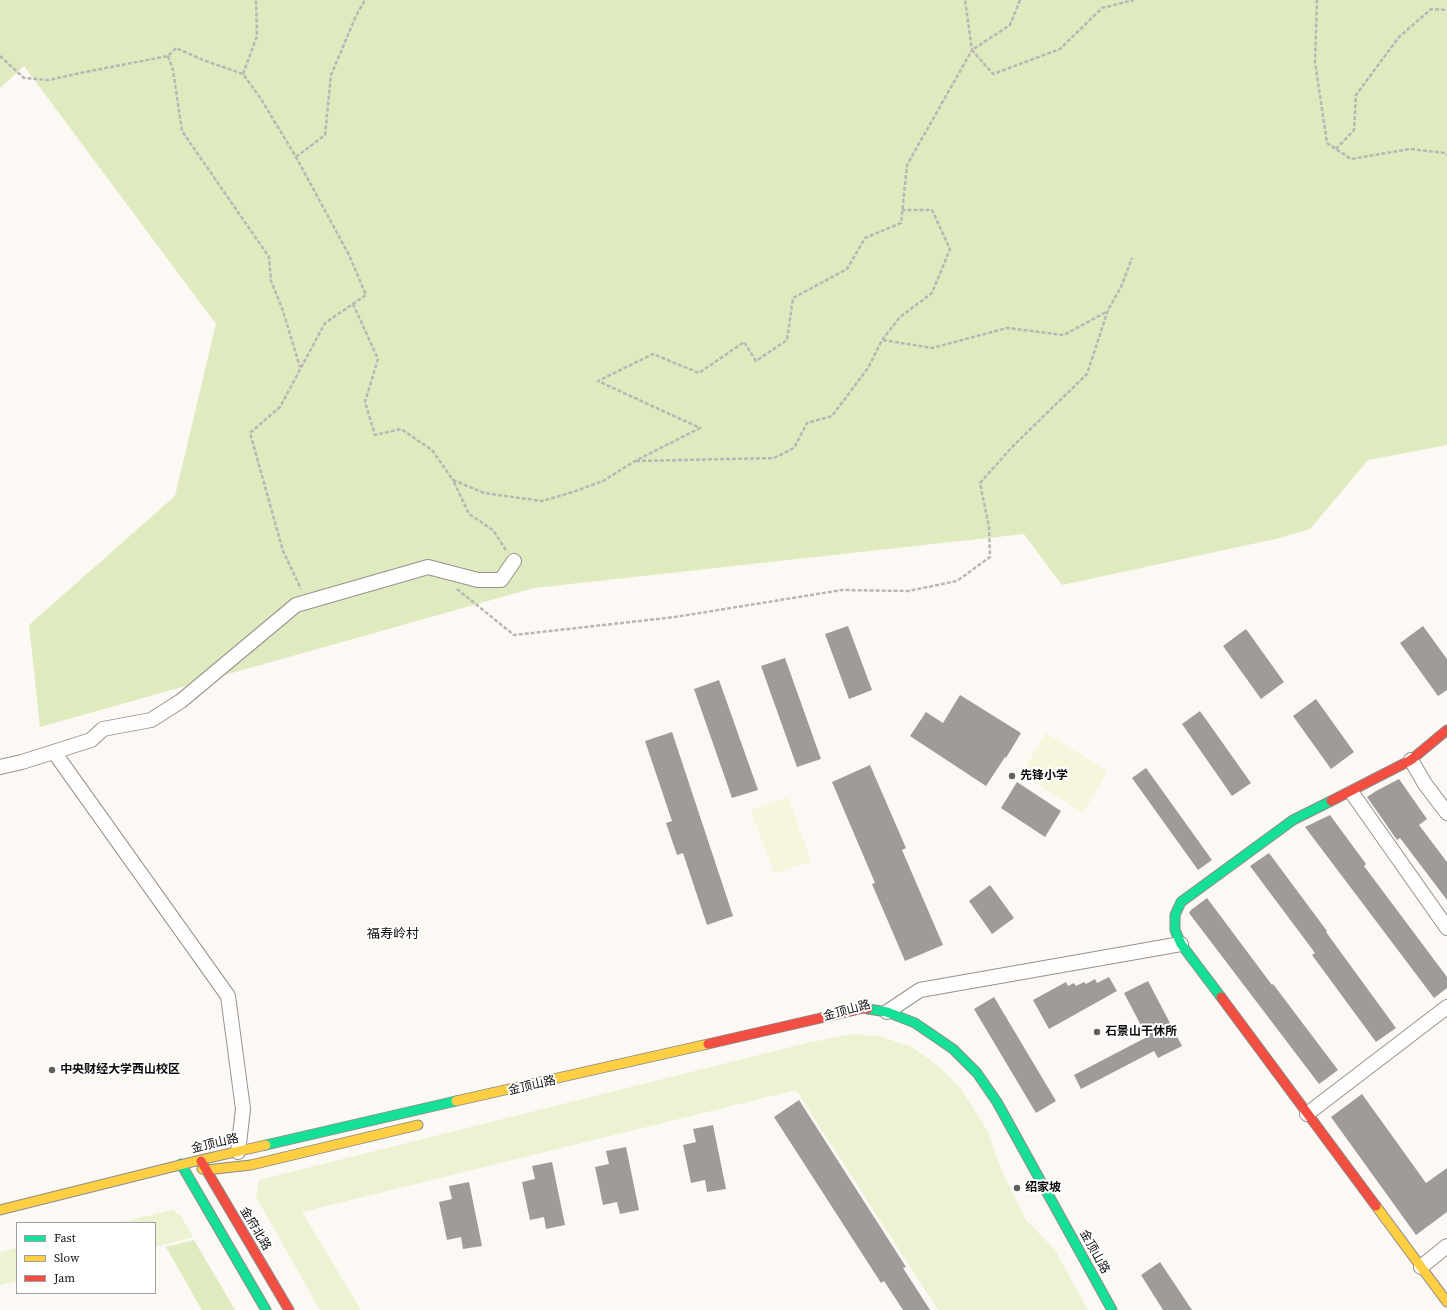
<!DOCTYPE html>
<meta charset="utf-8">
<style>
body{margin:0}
#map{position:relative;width:1447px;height:1310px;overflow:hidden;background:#fcf8f4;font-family:"Source Serif 4",serif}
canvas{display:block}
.legend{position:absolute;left:16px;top:1222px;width:140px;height:72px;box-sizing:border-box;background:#fff;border:1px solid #9f9f9f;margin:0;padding:5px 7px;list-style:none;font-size:12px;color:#0e0e0e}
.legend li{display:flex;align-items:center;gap:8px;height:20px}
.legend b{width:20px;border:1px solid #9f9f9f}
</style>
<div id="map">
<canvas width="1447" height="1310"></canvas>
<ul class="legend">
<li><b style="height:5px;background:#16e098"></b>Fast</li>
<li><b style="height:5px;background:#ffcf43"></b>Slow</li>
<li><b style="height:5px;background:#f24e42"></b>Jam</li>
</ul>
</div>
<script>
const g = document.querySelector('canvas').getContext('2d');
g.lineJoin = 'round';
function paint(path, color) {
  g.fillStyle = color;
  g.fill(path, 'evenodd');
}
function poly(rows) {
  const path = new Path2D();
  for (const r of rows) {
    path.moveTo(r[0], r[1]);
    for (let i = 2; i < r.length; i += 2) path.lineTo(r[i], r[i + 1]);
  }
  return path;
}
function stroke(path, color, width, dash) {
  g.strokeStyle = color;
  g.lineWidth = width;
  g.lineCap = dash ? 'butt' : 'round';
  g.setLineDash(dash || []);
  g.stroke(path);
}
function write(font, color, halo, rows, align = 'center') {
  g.font = font + ' "Source Serif 4","Noto Sans SC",serif';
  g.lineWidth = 4;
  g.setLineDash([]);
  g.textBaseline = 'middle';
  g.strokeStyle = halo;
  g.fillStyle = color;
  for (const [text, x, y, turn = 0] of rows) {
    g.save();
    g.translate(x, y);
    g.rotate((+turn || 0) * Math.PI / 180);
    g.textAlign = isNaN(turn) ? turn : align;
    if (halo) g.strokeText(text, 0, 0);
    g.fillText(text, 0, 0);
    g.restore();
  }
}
const green = poly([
 [851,1034,882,1037,912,1047,941,1068,961,1089,987,1130,1001,1169,1026,1220,1055,1250,1088,1310,938,1310,796,1090,302,1212,361,1310,320,1310,256,1197,259,1180,807,1043],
 [172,1210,181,1216,193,1237,155,1247,155,1223,118,1223],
 [17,1248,17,1281,0,1285,0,1252]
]);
const forest = poly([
 [0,0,1447,0,1447,445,1368,460,1310,529,1280,538,1062,585,1024,534,534,588,40,727,29,625,175,496,216,324,24,66,0,88],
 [194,1240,235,1310,202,1310,166,1247]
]);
const pitch = poly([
 [1046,733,1108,771,1083,813,1021,774],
 [788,797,811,861,774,874,751,810]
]);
const building = poly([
 [848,626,872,690,849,699,825,634],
 [1423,626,1447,659,1447,690,1438,696,1400,643],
 [1246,629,1284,682,1261,699,1223,646],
 [785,658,821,759,797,767,761,666],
 [719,680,758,790,732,798,694,689],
 [960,695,1021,733,1006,758,1005,757,986,786,910,736,926,712,943,723],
 [1316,699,1354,752,1331,769,1293,716],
 [1200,711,1251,783,1232,796,1182,724],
 [672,732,733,916,707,925,683,853,677,855,666,823,672,821,645,741],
 [870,765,906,848,902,850,943,945,905,961,872,884,875,883,832,782],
 [1146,768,1212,860,1198,870,1132,778],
 [1399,779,1427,819,1419,825,1447,862,1447,900,1400,838,1397,840,1367,797,1376,791],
 [1017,782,1061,811,1045,837,1001,808],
 [1330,815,1366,864,1364,866,1447,977,1447,988,1434,998,1305,827],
 [1269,853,1327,931,1326,932,1396,1028,1376,1042,1312,955,1315,953,1250,866],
 [990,885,1014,918,992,934,969,901],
 [1207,898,1272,985,1273,984,1338,1070,1319,1084,1189,913,1191,910],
 [1109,977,1117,991,1049,1029,1033,1000,1066,982,1068,986,1074,983,1076,986,1084,982,1086,984,1095,979,1097,983],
 [1148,981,1182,1046,1158,1058,1154,1051,1081,1089,1074,1075,1147,1037,1124,993],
 [994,997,1056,1101,1036,1113,974,1009],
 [1362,1094,1426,1183,1447,1168,1447,1212,1416,1235,1331,1117],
 [799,1100,906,1267,903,1268,930,1310,903,1310,884,1281,881,1283,774,1117],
 [713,1125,726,1189,707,1192,705,1180,691,1183,683,1145,696,1142,693,1129],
 [626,1147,639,1210,620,1214,617,1202,603,1205,595,1167,609,1164,606,1151],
 [552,1162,565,1225,546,1229,544,1217,530,1220,522,1182,535,1179,532,1166],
 [469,1182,482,1246,463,1249,461,1237,447,1240,439,1202,452,1199,449,1186],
 [1160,1262,1192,1310,1163,1310,1141,1275]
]);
const path = poly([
 [1020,0,1010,25,972,50,993,74,1060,49,1102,8,1134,0],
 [1316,0,1317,1,1315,62,1327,143,1351,159,1410,149,1445,153,1447,155],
 [0,56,24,78,49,80,85,72,168,56,176,48,203,60,243,74,261,99,296,157,349,255,366,295,325,323,280,407,250,433,283,551,301,589],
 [168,56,173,70,182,131,269,257,271,281,282,308,300,367],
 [243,74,257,36,256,0],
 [1336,149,1354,130,1356,95,1399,37,1431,9,1447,10],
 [296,157,325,135,331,75,356,16,365,0],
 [353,304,378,359,365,402,375,435,401,429,432,450,453,480],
 [883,340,932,348,1007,328,1064,335,1108,311],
 [636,461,774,458,794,448,807,423,832,416,868,368,882,340,900,317,932,293,950,249,932,210,902,210],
 [506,550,493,530,469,514,453,480,484,493,542,501,573,492,603,481,635,461,700,428,598,381,653,354,699,373,744,342,756,361,787,340,793,298,847,269,865,238,901,223,907,165,972,50,965,0],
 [457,589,514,635,675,617,842,590,908,591,957,581,990,557,989,527,980,483,1013,446,1087,374,1108,310,1121,287,1132,258]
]);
const street = poly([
 [54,752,228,996,243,1109,238,1152],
 [1411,760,1425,784,1447,813],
 [0,767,22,762,91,740,103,729,151,720,181,701,296,605,428,567,478,580,501,580,514,561],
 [1352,793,1447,928],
 [887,1012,920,990,1181,944],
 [1307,1114,1447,1007],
 [1421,1267,1447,1246]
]);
const fast = poly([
 [1221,997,1181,944,1175,930,1175,915,1181,902,1293,820,1331,801],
 [868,1009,887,1012,915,1023,953,1049,977,1073,997,1102,1112,1310],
 [266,1145,456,1101],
 [181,1164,266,1310]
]);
const slow = poly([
 [456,1101,708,1044],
 [202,1169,206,1170,251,1165,418,1125],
 [1376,1206,1447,1302],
 [0,1210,200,1160,266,1145]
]);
const jam = poly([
 [1331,801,1411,760,1447,730],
 [1221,997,1376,1206],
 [708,1044,864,1008,868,1009],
 [201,1161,289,1310]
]);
const markers = [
 [1012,776,4,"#61605e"],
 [1097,1032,4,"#61605e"],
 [52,1070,4,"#61605e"],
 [1017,1188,4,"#61605e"]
];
const poiNames = [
 ["先锋小学",1020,776],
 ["石景山干休所",1105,1032],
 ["中央财经大学西山校区",60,1070],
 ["绍家坡",1025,1188]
];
const streetNames = [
 ["金顶山路",847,1011,-15],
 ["金顶山路",532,1086,-13],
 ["金顶山路",215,1144,-13],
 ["金府北路",255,1229,59],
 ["金顶山路",1094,1252,61]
];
const neighbourhoodNames = [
 ["福寿岭村",393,935]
];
paint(green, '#edf2d2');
paint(forest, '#dfeabf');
paint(pitch, '#f5f6dc');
paint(building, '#9f9b99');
stroke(street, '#959392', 16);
stroke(fast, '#8c8a88', 11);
stroke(slow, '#8c8a88', 11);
stroke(jam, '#8c8a88', 11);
stroke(path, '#b8b7b7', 2.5, [4, 2]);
stroke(street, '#fffefd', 14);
stroke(fast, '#16e098', 9);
stroke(slow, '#ffcf43', 9);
stroke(jam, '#f24e42', 9);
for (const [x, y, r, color] of markers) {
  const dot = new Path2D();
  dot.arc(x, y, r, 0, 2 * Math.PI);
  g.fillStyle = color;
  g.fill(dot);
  stroke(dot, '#fff', 1.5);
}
write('bold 12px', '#0e0e0e', '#fff', poiNames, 'left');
write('12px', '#0e0e0e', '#fff', streetNames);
write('13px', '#0e0e0e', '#fff', neighbourhoodNames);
</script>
